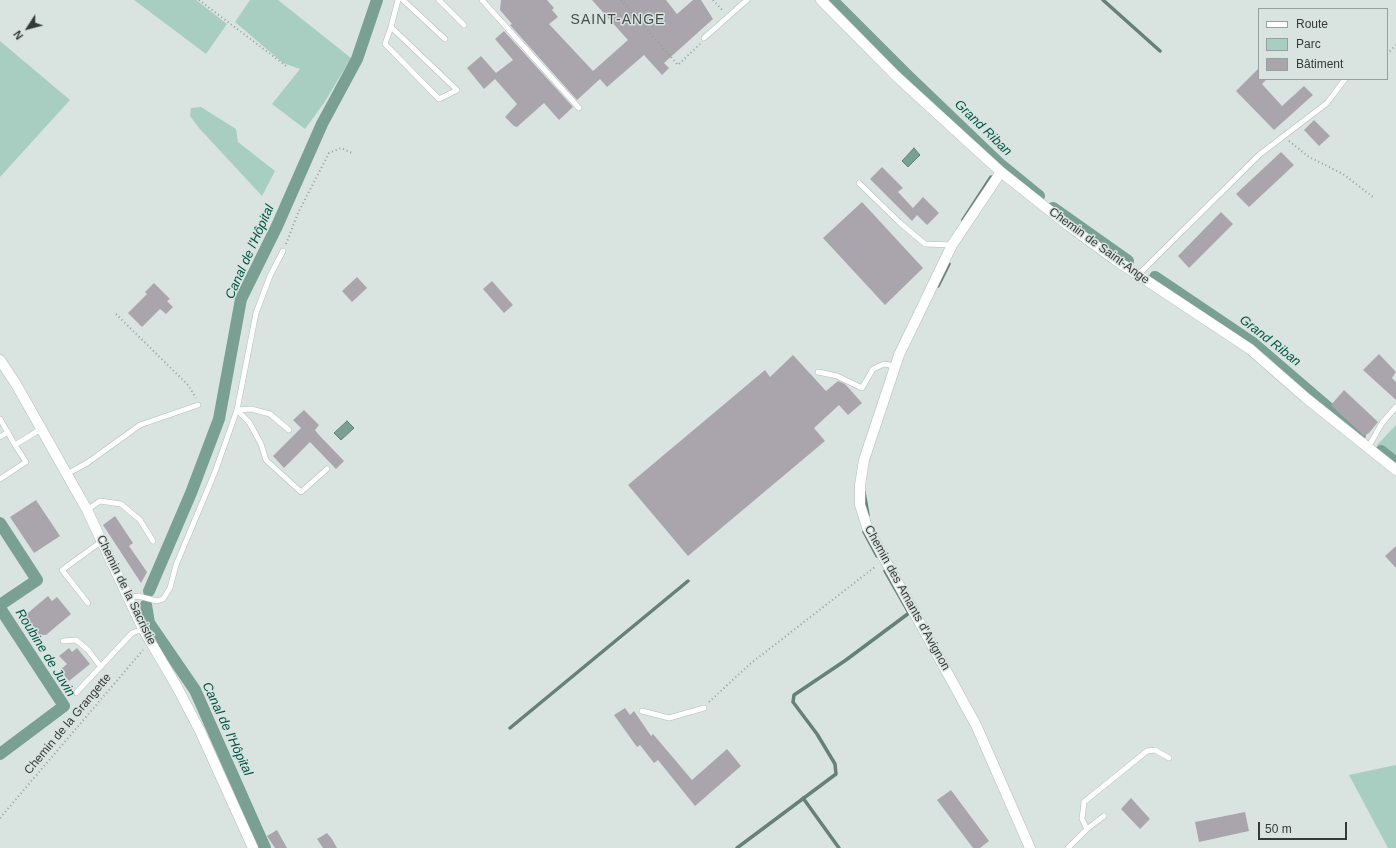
<!DOCTYPE html>
<meta charset="utf-8">
<style>
body{margin:0}
#map{position:relative;width:1396px;height:848px;overflow:hidden;background:#d9e4e0;font-family:Helvetica,sans-serif}
canvas{display:block}
.legend{position:absolute;left:1258px;top:8px;width:130px;height:72px;box-sizing:border-box;background:#d9e4e0;border:1px solid #97a09d;margin:0;padding:5px 7px;list-style:none;font-size:12px;color:#353938}
.legend li{display:flex;align-items:center;gap:8px;height:20px}
.legend b{width:20px;border:1px solid #97a09d}
.north{position:absolute;left:8px;top:8px;width:40px;height:40px;-webkit-text-stroke:3px #d9e4e0;paint-order:stroke;rotate:234deg;font-size:11px;font-weight:700;line-height:16px;text-align:center;color:#353938}
.north::after{content:'';display:block;margin:auto;width:14px;height:18px;background:#353938;clip-path:polygon(50% 0,100% 100%,50% 72%,0 100%)}
.scale{position:absolute;left:1258px;top:822px;width:89px;height:18px;box-sizing:border-box;border:2px solid #353938;border-top:0;padding-left:5px;font-size:12px;line-height:14px;white-space:nowrap;color:#353938;-webkit-text-stroke:3px #d9e4e0;paint-order:stroke}
</style>
<div id="map">
<canvas width="1396" height="848"></canvas>
<ul class="legend">
<li><b style="height:5px;background:#fff"></b>Route</li>
<li><b style="height:11px;background:#a7cec0"></b>Parc</li>
<li><b style="height:11px;background:#aaa5ad"></b>Bâtiment</li>
</ul>
<div class="north">N</div>
<div class="scale">50 m</div>
</div>
<script>
const g = document.querySelector('canvas').getContext('2d');
g.lineJoin = 'round';
function paint(path, color) {
  g.fillStyle = color;
  g.fill(path, 'evenodd');
}
function poly(rows) {
  const path = new Path2D();
  for (const r of rows) {
    path.moveTo(r[0], r[1]);
    for (let i = 2; i < r.length; i += 2) path.lineTo(r[i], r[i + 1]);
  }
  return path;
}
function stroke(path, color, width, dash) {
  g.strokeStyle = color;
  g.lineWidth = width;
  g.lineCap = dash ? 'butt' : 'round';
  g.setLineDash(dash || []);
  g.stroke(path);
}
function write(font, color, halo, rows, align = 'center') {
  g.font = font + ' Helvetica,sans-serif';
  g.lineWidth = 3;
  g.setLineDash([]);
  g.textBaseline = 'middle';
  g.strokeStyle = halo;
  g.fillStyle = color;
  for (const [text, x, y, turn = 0] of rows) {
    g.save();
    g.translate(x, y);
    g.rotate((+turn || 0) * Math.PI / 180);
    g.textAlign = isNaN(turn) ? turn : align;
    if (halo) g.strokeText(text, 0, 0);
    g.fillText(text, 0, 0);
    g.restore();
  }
}
const green = poly([
 [134,0,196,0,227,24,206,54],
 [250,0,278,0,351,58,324,103,305,129,272,104,300,69,283,63,235,22],
 [0,41,70,100,0,177],
 [201,107,236,129,238,142,275,171,262,196,199,128,190,116,191,108],
 [1396,425,1396,461,1377,445],
 [1396,765,1396,848,1388,848,1349,775]
]);
const water = poly([
 [914,148,920,155,908,167,902,161,914,148],
 [347,421,354,428,341,440,334,433,347,421]
]);
const stream = poly([
 [1103,0,1160,51],
 [963,220,991,177],
 [938,286,949,264],
 [864,492,868,515],
 [864,532,877,556],
 [510,728,688,581],
 [803,798,839,848],
 [737,848,836,774,835,764,817,734,793,702,794,695,846,660,909,613,885,571]
]);
const canal = poly([
 [832,0,908,76,1001,165,1039,196],
 [1053,208,1128,261],
 [1155,277,1253,343,1360,435],
 [1381,451,1396,463],
 [0,523,37,580,0,605],
 [149,591,191,493,219,419,241,299,277,226,322,124,357,59,377,0],
 [146,605,149,623,195,690,265,848],
 [0,608,64,706,0,754]
]);
const building = poly([
 [501,0,547,0,554,8,552,10,558,17,549,24,593,71,628,40,592,0,666,0,677,14,693,0,701,0,713,19,664,63,669,68,662,75,644,55,607,87,600,79,577,100,510,25,512,24,500,10],
 [504,31,573,107,559,120,544,103,517,127,514,126,505,117,517,104,495,79,484,89,467,68,481,56,496,73,513,60,495,39],
 [1259,68,1259,79,1267,79,1262,84,1282,106,1304,86,1313,95,1274,130,1236,91],
 [1314,120,1330,136,1319,146,1304,130],
 [1281,152,1294,165,1249,207,1236,194],
 [882,167,903,188,898,192,913,208,923,197,939,213,927,225,917,215,912,221,870,179],
 [862,202,923,268,885,305,823,238],
 [1221,212,1233,224,1189,268,1178,256],
 [357,277,367,288,352,302,342,291],
 [492,281,513,305,504,313,483,289],
 [154,283,170,299,167,301,173,307,166,314,160,309,142,327,128,313,147,294,145,292],
 [1379,354,1396,372,1392,378,1396,382,1396,400,1363,370],
 [793,355,826,391,838,381,845,384,862,403,848,415,839,405,814,428,825,441,688,556,628,485,765,370,770,377],
 [1344,390,1378,422,1369,433,1364,436,1331,405],
 [304,410,319,425,315,430,318,434,344,461,336,469,310,442,284,468,273,456,301,428,293,420],
 [36,500,60,536,34,553,10,517],
 [115,516,133,543,129,546,147,572,141,583,103,525],
 [1396,546,1396,568,1385,556],
 [48,596,52,601,57,597,71,614,46,635,39,635,23,617],
 [69,648,72,652,77,648,90,664,69,681,60,670,67,664,59,656],
 [625,708,630,715,634,711,651,736,653,734,692,780,727,749,741,766,695,806,658,760,654,763,640,745,637,747,614,715],
 [951,790,989,841,980,848,973,848,937,800],
 [1131,798,1150,819,1140,829,1121,809],
 [1245,812,1249,831,1199,842,1195,822],
 [277,830,287,848,275,848,267,836],
 [327,833,332,839,337,848,323,848,317,839]
]);
const path = poly([
 [199,0,286,66],
 [621,0,678,65,700,44],
 [713,0,723,11],
 [1387,54,1396,45],
 [1289,141,1309,157,1343,174,1373,197],
 [286,244,298,213,329,153,341,148,352,153],
 [116,314,188,385,196,398],
 [709,702,750,664,876,566],
 [0,818,143,650]
]);
const lane = poly([
 [403,0,445,39],
 [439,0,464,25],
 [482,0,579,108],
 [391,27,457,90,439,99,385,44,391,27,398,0],
 [704,38,747,0],
 [859,183,899,222,925,244,952,245],
 [1138,275,1259,155,1327,103,1345,79],
 [818,372,837,376,862,388,873,369,884,364,894,366],
 [237,410,249,422,261,444,266,460,301,492,327,469],
 [237,410,251,409,270,414,289,430],
 [0,419,15,445,41,429],
 [0,437,8,432],
 [1369,446,1382,423,1396,407],
 [67,474,87,463,140,425,198,405],
 [0,479,26,462,15,445],
 [87,510,100,501,121,504,140,520,153,541],
 [128,598,138,596,157,601,163,599,170,588,176,565,215,472,237,410,256,313,270,276,283,251],
 [88,603,62,570,102,541],
 [63,641,76,640,88,650,101,667],
 [76,693,132,633,143,629],
 [642,711,669,718,704,708],
 [1087,829,1082,819,1084,802,1147,751,1155,750,1169,758],
 [1068,848,1087,829,1104,816]
]);
const street = poly([
 [821,0,896,76,1001,172,1069,226,1114,259,1250,349,1306,398,1396,470],
 [1001,172,952,245,899,355,864,460,860,485,860,505,867,527,976,725,1030,848],
 [0,360,16,384,87,510,143,629,177,687,200,731,253,848]
]);
const streetNames = [
 ["Chemin de Saint-Ange",1099,246,36],
 ["Chemin de la Sacristie",126,590,64],
 ["Chemin des Amants d'Avignon",907,598,61],
 ["Chemin de la Grangette",68,724,-50]
];
const waterNames = [
 ["Grand Riban",983,128,44],
 ["Canal de l'Hôpital",250,252,-66],
 ["Grand Riban",1270,341,38],
 ["Roubine de Juvin",45,653,58],
 ["Canal de l'Hôpital",227,729,65]
];
const quarterNames = [
 ["SAINT-ANGE",618,20]
];
paint(green, '#a7cec0');
paint(water, '#79a093');
stroke(water, '#658178', 1);
stroke(stream, '#658178', 3.5);
stroke(canal, '#79a093', 12);
paint(building, '#aaa5ad');
stroke(lane, '#b2bdb9', 6);
stroke(street, '#b2bdb9', 11);
stroke(path, '#959e9b', 2, [1, 3]);
stroke(lane, '#fff', 5);
stroke(street, '#fff', 10);
write('12px', '#353938', '#d9e4e0', streetNames);
write('italic 13px', '#015542', '#d9e4e0', waterNames);
g.letterSpacing = '1px';
write('14px', '#444e4a', '#d9e4e0', quarterNames);
g.letterSpacing = '0px';
</script>
